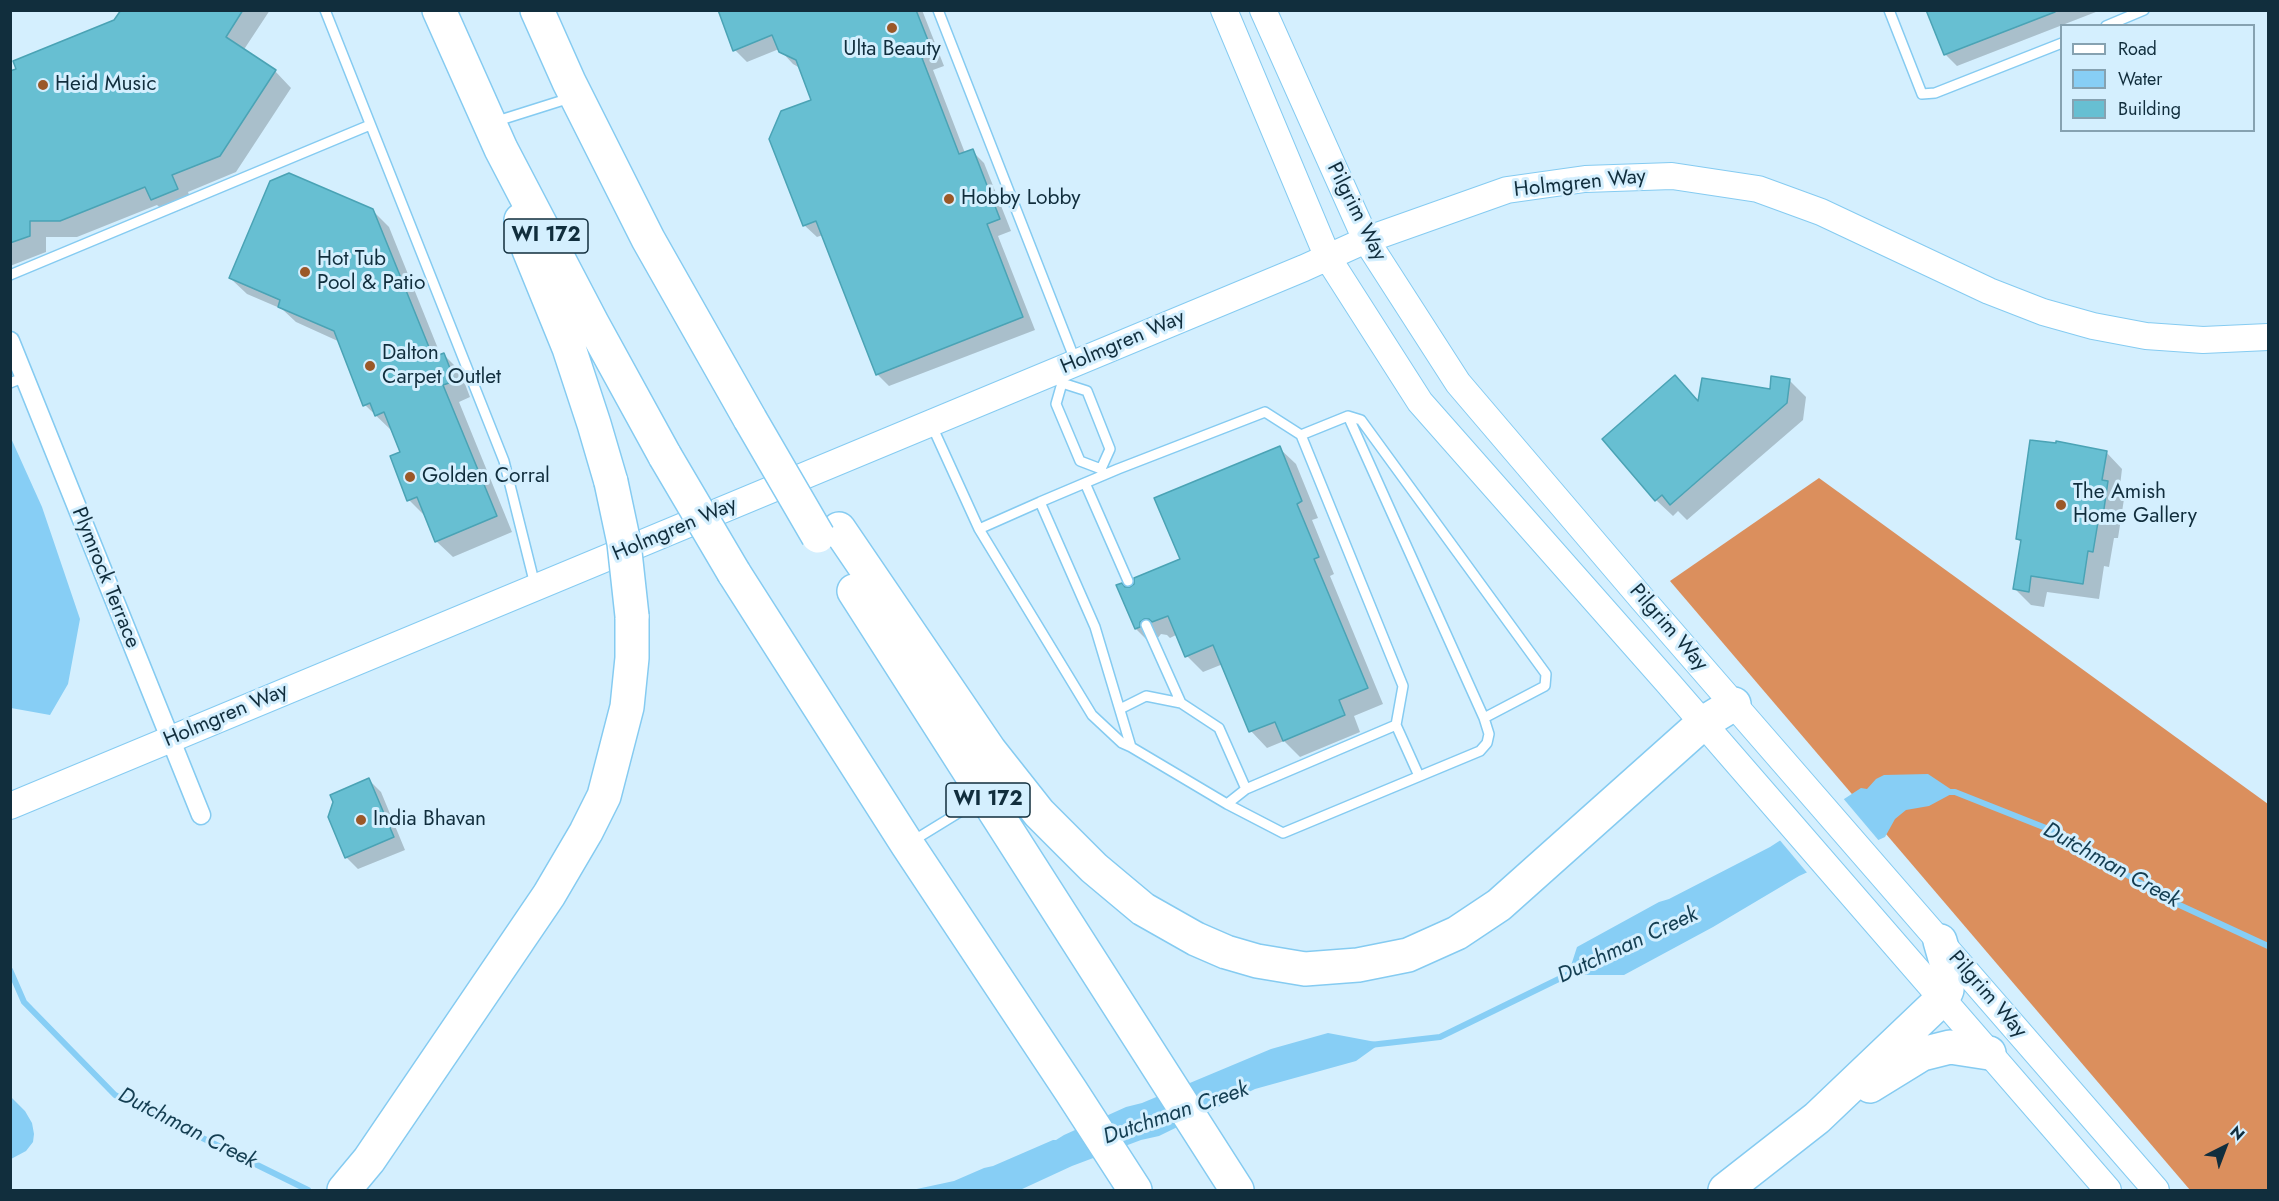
<!DOCTYPE html>
<style>
body{margin:0}
#map{position:relative;width:2279px;height:1201px;overflow:hidden;background:#d4effe;font-family:Jost,sans-serif}
canvas{display:block}
.frame{position:absolute;inset:0;border:12px solid #112e3d;pointer-events:none}
.legend{position:absolute;left:2060px;top:24px;width:195px;height:108px;box-sizing:border-box;background:#d4effe;border:2px solid #86a2b1;margin:0;padding:8px 10px;list-style:none;font-size:18px;color:#112e3d}
.legend li{display:flex;align-items:center;gap:12px;height:30px}
.legend b{width:30px;border:2px solid #86a2b1}
.north{position:absolute;left:2195px;top:1117px;width:60px;height:60px;-webkit-text-stroke:4px #d4effe;paint-order:stroke;rotate:42deg;font-size:16px;font-weight:700;line-height:24px;text-align:center;color:#112e3d}
.north::after{content:'';display:block;margin:auto;width:21px;height:27px;background:#112e3d;clip-path:polygon(50% 0,100% 100%,50% 72%,0 100%)}
</style>
<div id="map">
<canvas width="2279" height="1201"></canvas>
<div class="frame"></div>
<ul class="legend">
<li><b style="height:8px;background:#fff"></b>Road</li>
<li><b style="height:16px;background:#87cef5"></b>Water</li>
<li><b style="height:16px;background:#67bfd2"></b>Building</li>
</ul>
<div class="north">N</div>
</div>
<script>
const g = document.querySelector('canvas').getContext('2d');
g.lineJoin = 'round';
function paint(path, color) {
  g.fillStyle = color;
  g.fill(path, 'evenodd');
}
function poly(rows) {
  const path = new Path2D();
  for (const r of rows) {
    path.moveTo(r[0], r[1]);
    for (let i = 2; i < r.length; i += 2) path.lineTo(r[i], r[i + 1]);
  }
  return path;
}
function stroke(path, color, width, dash) {
  g.strokeStyle = color;
  g.lineWidth = width;
  g.lineCap = dash ? 'butt' : 'round';
  g.setLineDash(dash || []);
  g.stroke(path);
}
function write(font, color, halo, rows, align = 'center') {
  g.font = font + ' Jost,sans-serif';
  g.lineWidth = 6;
  g.setLineDash([]);
  g.textBaseline = 'middle';
  g.strokeStyle = halo;
  g.fillStyle = color;
  for (const [text, x, y, turn = 0] of rows) {
    g.save();
    g.translate(x, y);
    g.rotate((+turn || 0) * Math.PI / 180);
    g.textAlign = isNaN(turn) ? turn : align;
    if (halo) g.strokeText(text, 0, 0);
    g.fillText(text, 0, 0);
    g.restore();
  }
}
const forest = poly([
 [1819,478,2268,804,2268,1190,2190,1190,1670,581]
]);
const water = poly([
 [10,436,42,507,80,619,68,684,50,715,11,708],
 [1928,774,1955,792,1929,806,1906,810,1895,819,1885,837,1799,876,1713,927,1624,975,1568,975,1577,947,1659,902,1669,899,1770,847,1861,788,1867,789,1876,779,1884,775],
 [1328,1033,1381,1043,1356,1061,1255,1089,1159,1136,1141,1140,1072,1166,1020,1190,912,1190,954,1181,984,1168,993,1166,1053,1140,1056,1140,1064,1135,1126,1107,1142,1103,1271,1049],
 [10,1096,25,1111,32,1123,34,1134,33,1142,26,1151,11,1159]
]);
const pier = poly([
 [1842,797,1880,842,1809,875,1778,838]
]);
const shadow = poly([
 [122,10,270,10,243,51,275,71,291,88,236,172,188,192,193,205,168,215,157,205,77,237,46,237,46,252,10,266,10,73,115,21],
 [719,10,922,10,944,66,933,70,965,153,972,151,984,163,1011,231,998,236,1035,330,889,386,877,374,823,235,817,237,804,225,813,100,800,68,793,64,779,49,747,62,735,50],
 [1928,10,2101,10,1957,66,1945,54],
 [372,210,389,227,441,356,444,355,460,371,470,397,459,402,512,532,453,557,436,541,425,516,409,500,402,453,392,431,365,405,340,342,296,322,282,309,247,294,230,278],
 [1675,377,1699,402,1771,390,1790,381,1806,397,1803,420,1687,520,1678,511,1673,516,1656,500],
 [1279,448,1296,464,1318,518,1312,520,1334,574,1330,576,1383,704,1354,716,1360,732,1300,757,1284,741,1267,748,1251,731,1223,664,1203,672,1187,656,1178,634,1170,638,1167,635,1161,634,1152,645,1136,629,1124,588,1131,589,1182,560],
 [2106,452,2122,469,2119,494,2124,499,2118,538,2114,538,2109,567,2104,566,2099,599,2047,592,2044,607,2031,605,2015,589,2022,543,2017,539],
 [369,780,381,792,405,850,358,869,346,857]
]);
const stream = poly([
 [1949,792,1955,792,2051,830,2173,902,2268,946],
 [10,970,24,1002,115,1095,308,1190],
 [1370,1045,1440,1037,1573,972]
]);
const building = poly([
 [121,10,243,10,226,37,276,70,220,156,172,175,178,189,151,200,145,187,60,221,30,221,30,236,10,243,10,71,16,69,13,61,114,20,121,10],
 [718,10,916,10,933,53,922,58,959,154,973,149,1000,219,987,224,1023,317,876,375,816,221,803,226,769,139,781,111,811,100,796,60,779,52,772,35,733,51,718,10],
 [1926,10,2055,10,2055,12,1944,55,1926,10],
 [289,173,373,209,433,357,444,353,455,381,443,385,497,516,435,542,417,497,407,501,390,456,400,452,384,412,375,416,370,403,363,406,334,331,278,307,280,300,229,278,270,181,289,173],
 [1675,375,1698,401,1702,378,1770,389,1771,376,1790,379,1787,403,1670,505,1662,495,1655,501,1602,439,1675,375],
 [2030,440,2056,443,2056,441,2107,451,2102,480,2108,481,2102,523,2098,522,2093,552,2088,551,2083,584,2031,576,2029,592,2013,589,2021,540,2016,539,2030,440],
 [1280,446,1302,501,1297,504,1319,557,1314,559,1368,688,1339,700,1345,715,1283,741,1275,722,1249,732,1213,645,1185,657,1168,616,1152,622,1149,619,1144,619,1140,622,1140,627,1135,629,1116,585,1122,583,1125,587,1130,587,1134,584,1134,578,1180,559,1154,498,1280,446],
 [369,778,394,837,345,858,328,817,333,802,330,795,369,778]
]);
const lane = poly([
 [325,10,504,461,535,585],
 [938,10,1075,360],
 [1889,10,1922,94,1935,93,2062,43],
 [2106,26,2144,10],
 [494,122,570,98],
 [10,275,370,125],
 [1059,372,1062,383,1056,404,1080,461,1101,469,1110,449,1087,391,1062,383],
 [10,383,25,377],
 [1265,412,1301,435,1403,686,1396,725,1246,789,1227,804,1131,747,1095,627,1040,502,1118,469,1265,412],
 [932,426,979,529,1092,715,1122,743,1131,747],
 [1301,435,1348,416,1361,420,1546,674,1545,686,1484,718,1348,416],
 [1085,483,1128,581],
 [979,529,1040,502],
 [1146,625,1181,703,1219,728,1246,789],
 [1120,709,1146,696,1181,703],
 [1396,725,1419,776],
 [1227,804,1283,833,1480,751,1487,743,1489,734,1484,718],
 [911,842,981,799]
]);
const street = poly([
 [10,341,201,815]
]);
const secondary = poly([
 [1224,10,1328,258,1420,402,1669,684,2108,1190],
 [1263,10,1366,240,1458,383,1643,600,2156,1190],
 [10,806,1304,268,1366,240,1507,190,1585,179,1672,176,1758,189,1821,212,1989,291,2043,312,2093,326,2146,336,2203,340,2268,337]
]);
const highway = poly([
 [439,10,501,149,592,323,665,456],
 [537,10,569,82,648,239,750,419],
 [521,220,529,250,569,348,594,424,611,482],
 [839,529,990,751,1039,813,1094,868,1143,909,1196,939,1226,952,1257,961,1305,969,1358,965,1408,955,1457,933,1499,905,1703,723,1734,704],
 [734,573,907,844,1071,1091,1135,1190],
 [854,591,1237,1190],
 [1870,1086,1922,1054,1950,1047,1989,1053],
 [344,1190,369,1160,549,895,586,832,604,796,627,707,632,658,632,616],
 [1725,1190,1817,1118,1943,998,1947,990,1948,969,1940,941]
]);
const highwayBridge = poly([
 [750,419,818,536],
 [665,456,734,573],
 [611,482,624,543,632,616]
]);
const markers = [
 [892,28,6,"#9b5828"],
 [43,85,6,"#9b5828"],
 [949,199,6,"#9b5828"],
 [305,272,6,"#9b5828"],
 [370,366,6,"#9b5828"],
 [410,477,6,"#9b5828"],
 [2061,505,6,"#9b5828"],
 [361,820,6,"#9b5828"]
];
const shields = [
 [546,236,84],
 [988,800,84]
];
const shieldNames = [
 ["WI 172",546,236],
 ["WI 172",988,800]
];
const poiNames = [
 ["Ulta Beauty",892,50,"center"],
 ["Heid Music",55,85],
 ["Hobby Lobby",961,199],
 ["Hot Tub",317,260],
 ["Pool & Patio",317,284],
 ["Dalton",382,354],
 ["Carpet Outlet",382,378],
 ["Golden Corral",422,477],
 ["The Amish",2073,493],
 ["Home Gallery",2073,517],
 ["India Bhavan",373,820]
];
const streetNames = [
 ["Holmgren Way",1580,184,-6],
 ["Pilgrim Way",1356,212,63],
 ["Holmgren Way",1123,343,-23],
 ["Holmgren Way",675,530,-23],
 ["Plymrock Terrace",105,578,68],
 ["Pilgrim Way",1668,628,49],
 ["Holmgren Way",226,716,-23],
 ["Pilgrim Way",1987,995,49]
];
const waterNames = [
 ["Dutchman Creek",2111,866,29],
 ["Dutchman Creek",1628,946,-25],
 ["Dutchman Creek",1176,1114,-19],
 ["Dutchman Creek",187,1129,27]
];
paint(forest, '#db8f5d');
paint(water, '#87cef5');
paint(pier, '#d4effe');
paint(shadow, '#0003');
stroke(stream, '#87cef5', 6);
paint(building, '#67bfd2');
stroke(building, '#4aa3b5', 1.5);
stroke(lane, '#85cbf1', 12);
stroke(street, '#85cbf1', 21);
stroke(secondary, '#85cbf1', 28);
stroke(highway, '#85cbf1', 36);
stroke(lane, '#fff', 9);
stroke(street, '#fff', 18);
stroke(secondary, '#fff', 26);
stroke(highway, '#fff', 33);
stroke(highwayBridge, '#85cbf1', 36, []);
stroke(highwayBridge, '#fff', 33);
for (const [x, y, r, color] of markers) {
  const dot = new Path2D();
  dot.arc(x, y, r, 0, 2 * Math.PI);
  g.fillStyle = color;
  g.fill(dot);
  stroke(dot, '#d4effe', 2);
}
for (const [x, y, w] of shields) {
  const box = new Path2D();
  box.roundRect(x - w / 2, y - 17, w, 34, 4.5);
  g.fillStyle = '#d4effe';
  g.fill(box);
  stroke(box, '#112e3d', 1.5);
}
write('bold 20px', '#112e3d', null, shieldNames);
write('21px', '#112e3d', '#d4effe', poiNames, 'left');
write('21px', '#112e3d', '#d4effe', streetNames);
write('italic 22px', '#143e52', '#d4effe', waterNames);
</script>
